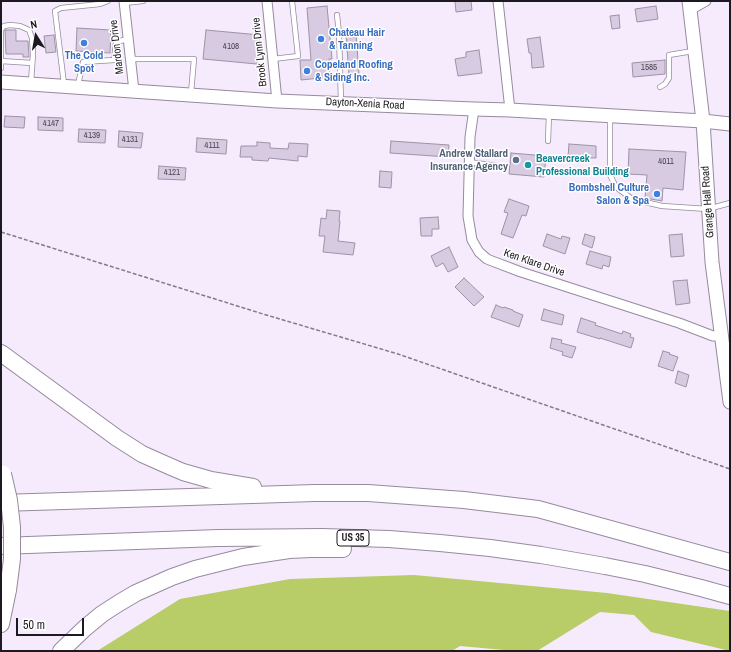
<!DOCTYPE html>
<style>
body{margin:0}
#map{position:relative;width:731px;height:652px;overflow:hidden;background:#f6ebfd;font-family:"Archivo Narrow",sans-serif}
canvas{display:block}
.frame{position:absolute;inset:0;border:2px solid #1d1920;pointer-events:none}
.north{position:absolute;left:16px;top:16px;width:40px;height:40px;-webkit-text-stroke:3px #fff;paint-order:stroke;rotate:349deg;font-size:11px;font-weight:700;line-height:16px;text-align:center;color:#1d1920}
.north::after{content:'';display:block;margin:auto;width:14px;height:18px;background:#1d1920;clip-path:polygon(50% 0,100% 100%,50% 72%,0 100%)}
.scale{position:absolute;left:16px;top:618px;width:68px;height:18px;box-sizing:border-box;border:2px solid #1d1920;border-top:0;padding-left:5px;font-size:12px;line-height:14px;white-space:nowrap;color:#1d1920;-webkit-text-stroke:3px #fff;paint-order:stroke}
</style>
<div id="map">
<canvas width="731" height="652"></canvas>
<div class="frame"></div>
<div class="north">N</div>
<div class="scale">50 m</div>
</div>
<script>
const g = document.querySelector('canvas').getContext('2d');
g.lineJoin = 'round';
function paint(path, color) {
  g.fillStyle = color;
  g.fill(path, 'evenodd');
}
function poly(rows) {
  const path = new Path2D();
  for (const r of rows) {
    path.moveTo(r[0], r[1]);
    for (let i = 2; i < r.length; i += 2) path.lineTo(r[i], r[i + 1]);
  }
  return path;
}
function stroke(path, color, width, dash) {
  g.strokeStyle = color;
  g.lineWidth = width;
  g.lineCap = dash ? 'butt' : 'round';
  g.setLineDash(dash || []);
  g.stroke(path);
}
function write(font, color, halo, rows, align = 'center') {
  g.font = font + ' "Archivo Narrow",sans-serif';
  g.lineWidth = 3;
  g.setLineDash([]);
  g.textBaseline = 'middle';
  g.strokeStyle = halo;
  g.fillStyle = color;
  for (const [text, x, y, turn = 0] of rows) {
    g.save();
    g.translate(x, y);
    g.rotate((+turn || 0) * Math.PI / 180);
    g.textAlign = isNaN(turn) ? turn : align;
    if (halo) g.strokeText(text, 0, 0);
    g.fillText(text, 0, 0);
    g.restore();
  }
}
const forest = poly([
 [414,575,607,593,730,611,730,651,651,632,634,615,600,612,537,651,515,651,460,646,452,651,97,651,180,599,290,579]
]);
const building = poly([
 [455,1,471,1,472,10,456,12,455,1],
 [327,6,332,59,329,59,330,77,301,80,300,60,311,60,307,8,327,6],
 [656,6,658,19,637,22,635,9,656,6],
 [619,15,620,28,612,29,610,16,619,15],
 [77,28,111,30,110,53,76,51,77,28],
 [5,30,16,30,16,41,28,41,29,57,23,57,23,54,6,54,5,30],
 [206,30,260,35,257,64,203,59,206,30],
 [356,33,359,74,349,75,346,34,356,33],
 [54,35,56,52,46,53,44,36,54,35],
 [540,37,544,67,532,68,531,53,529,53,527,39,540,37],
 [479,50,482,73,458,76,455,59,466,57,466,52,479,50],
 [665,60,665,74,633,77,632,63,665,60],
 [5,116,25,117,24,128,4,127,5,116],
 [38,117,63,118,63,131,38,130,38,117],
 [79,129,106,130,105,143,78,142,79,129],
 [119,131,143,133,141,148,118,147,119,131],
 [197,138,227,140,226,154,196,152,197,138],
 [391,141,449,145,448,157,390,153,391,141],
 [257,142,270,143,270,148,288,149,289,143,308,144,307,157,298,156,298,161,269,158,268,161,252,160,252,157,240,157,241,146,257,146,257,142],
 [569,144,596,146,596,158,568,157,569,144],
 [629,149,686,152,683,190,663,188,662,201,645,198,647,175,628,174,629,149],
 [511,153,546,156,544,177,509,174,511,153],
 [159,166,186,168,185,180,158,179,159,166],
 [380,171,392,172,391,188,379,187,380,171],
 [509,199,529,206,526,216,522,215,513,238,501,234,508,213,504,212,509,199],
 [327,210,340,211,339,221,340,221,338,241,355,243,353,255,323,252,325,236,319,236,321,218,326,219,327,210],
 [438,217,439,229,432,229,432,236,421,236,420,218,438,217],
 [547,234,561,239,562,236,570,238,565,254,543,246,547,234],
 [585,234,595,237,592,248,582,244,585,234],
 [682,234,684,256,671,257,669,235,682,234],
 [449,247,458,267,448,272,443,263,436,267,431,256,449,247],
 [590,251,611,257,609,267,603,265,602,269,586,264,590,251],
 [464,278,484,297,474,306,455,287,464,278],
 [687,280,690,303,676,305,673,281,687,280],
 [496,305,503,308,504,307,513,310,513,311,523,315,519,327,491,317,496,305],
 [544,309,564,315,562,325,541,320,544,309],
 [581,318,596,323,595,325,622,334,623,331,631,334,630,337,634,338,631,348,600,338,600,339,577,332,581,318],
 [552,338,562,340,561,343,576,347,572,358,562,355,563,352,550,348,552,338],
 [663,351,670,353,669,354,678,357,673,371,658,366,663,351],
 [678,371,689,375,686,387,675,383,678,371]
]);
const path = poly([
 [1,232,263,314,398,354,713,463,730,469]
]);
const service = poly([
 [124,3,143,1],
 [337,15,339,33,341,102],
 [131,59,194,59,191,93],
 [273,59,298,56,292,1],
 [1,61,32,63],
 [1,68,1,30,4,26,10,25,20,26,29,30,32,38,33,54,31,82],
 [64,84,55,11,61,8,100,4,108,1],
 [78,85,83,62,114,60,116,42,128,39],
 [660,87,665,84,669,78,669,55,693,51],
 [610,117,610,175,616,187,632,199,662,206,708,209,730,203],
 [548,141,549,114],
 [469,162,497,166]
]);
const minor = poly([
 [124,1,134,91],
 [267,1,277,101],
 [498,1,510,110],
 [690,10,706,1],
 [474,109,470,137,468,216,472,240,479,252,487,259,492,261,521,272,679,323,713,336,721,336]
]);
const secondary = poly([
 [689,1,703,121,712,262,730,402],
 [1,82,277,101,474,109,510,110,703,121,730,124]
]);
const motorway = poly([
 [1,353,117,438,142,454,169,466,183,472,211,480,253,487],
 [1,503,315,493,368,493,464,500,538,509,730,562],
 [1,546,218,538,322,537,389,539,440,543,490,548,541,555,605,566,645,574,701,588,730,596],
 [1,624,8,590],
 [61,651,85,628,102,614,119,603,136,593,172,577,195,569,243,557,289,550,311,549,343,549]
]);
const motorwayBridge = poly([
 [3,474,9,500,12,527,12,559,8,590]
]);
const markers = [
 [321,39,4,"#3f7fe0"],
 [84,43,4,"#3f7fe0"],
 [307,71,4,"#3f7fe0"],
 [516,160,4,"#5c6f8a"],
 [528,165,4,"#0f9aa8"],
 [657,194,4,"#3f7fe0"]
];
const numberNames = [
 ["4108",231,47],
 ["1585",649,68],
 ["4147",51,124],
 ["4139",92,136],
 ["4131",130,140],
 ["4111",212,146],
 ["4011",666,162],
 ["4121",172,173]
];
const shields = [
 [353,538,32]
];
const shieldNames = [
 ["US 35",353,538]
];
const shopNames = [
 ["Chateau Hair",329,33],
 ["& Tanning",329,46],
 ["The Cold",84,56,"center"],
 ["Spot",84,69,"center"],
 ["Copeland Roofing",315,65],
 ["& Siding Inc.",315,78],
 ["Bombshell Culture",649,188,"right"],
 ["Salon & Spa",649,201,"right"]
];
const streetNames = [
 ["Mardon Drive",117,47,-97],
 ["Brook Lynn Drive",260,52,-96],
 ["Dayton-Xenia Road",365,104,3],
 ["Grange Hall Road",708,202,-94],
 ["Ken Klare Drive",534,263,19]
];
const serviceNames = [
 ["Andrew Stallard",508,154],
 ["Insurance Agency",508,167]
];
const cultureNames = [
 ["Beavercreek",536,159],
 ["Professional Building",536,172]
];
paint(forest, '#b8cc67');
paint(building, '#d8cbe1');
stroke(building, '#9e92a7', 1);
stroke(service, '#968a9e', 6);
stroke(minor, '#968a9e', 11);
stroke(secondary, '#968a9e', 15);
stroke(motorway, '#968a9e', 18);
stroke(path, '#827b87', 1.5, [4, 2]);
stroke(service, '#fff', 4.5);
stroke(minor, '#fff', 9);
stroke(secondary, '#fff', 13);
stroke(motorway, '#fff', 16);
stroke(motorwayBridge, '#968a9e', 18, []);
stroke(motorwayBridge, '#fff', 16);
for (const [x, y, r, color] of markers) {
  const dot = new Path2D();
  dot.arc(x, y, r, 0, 2 * Math.PI);
  g.fillStyle = color;
  g.fill(dot);
  stroke(dot, '#fff', 1.5);
}
write('9px', '#4c4650', null, numberNames);
for (const [x, y, w] of shields) {
  const box = new Path2D();
  box.roundRect(x - w / 2, y - 8, w, 16, 3);
  g.fillStyle = '#fff';
  g.fill(box);
  stroke(box, '#1d1920', 1);
}
write('bold 10px', '#1d1920', null, shieldNames);
write('bold 11px', '#366cbe', '#fff', shopNames, 'left');
write('11px', '#1d1920', '#fff', streetNames);
write('bold 11px', '#4e5e75', '#fff', serviceNames, 'right');
write('bold 11px', '#0d838f', '#fff', cultureNames, 'left');
</script>
